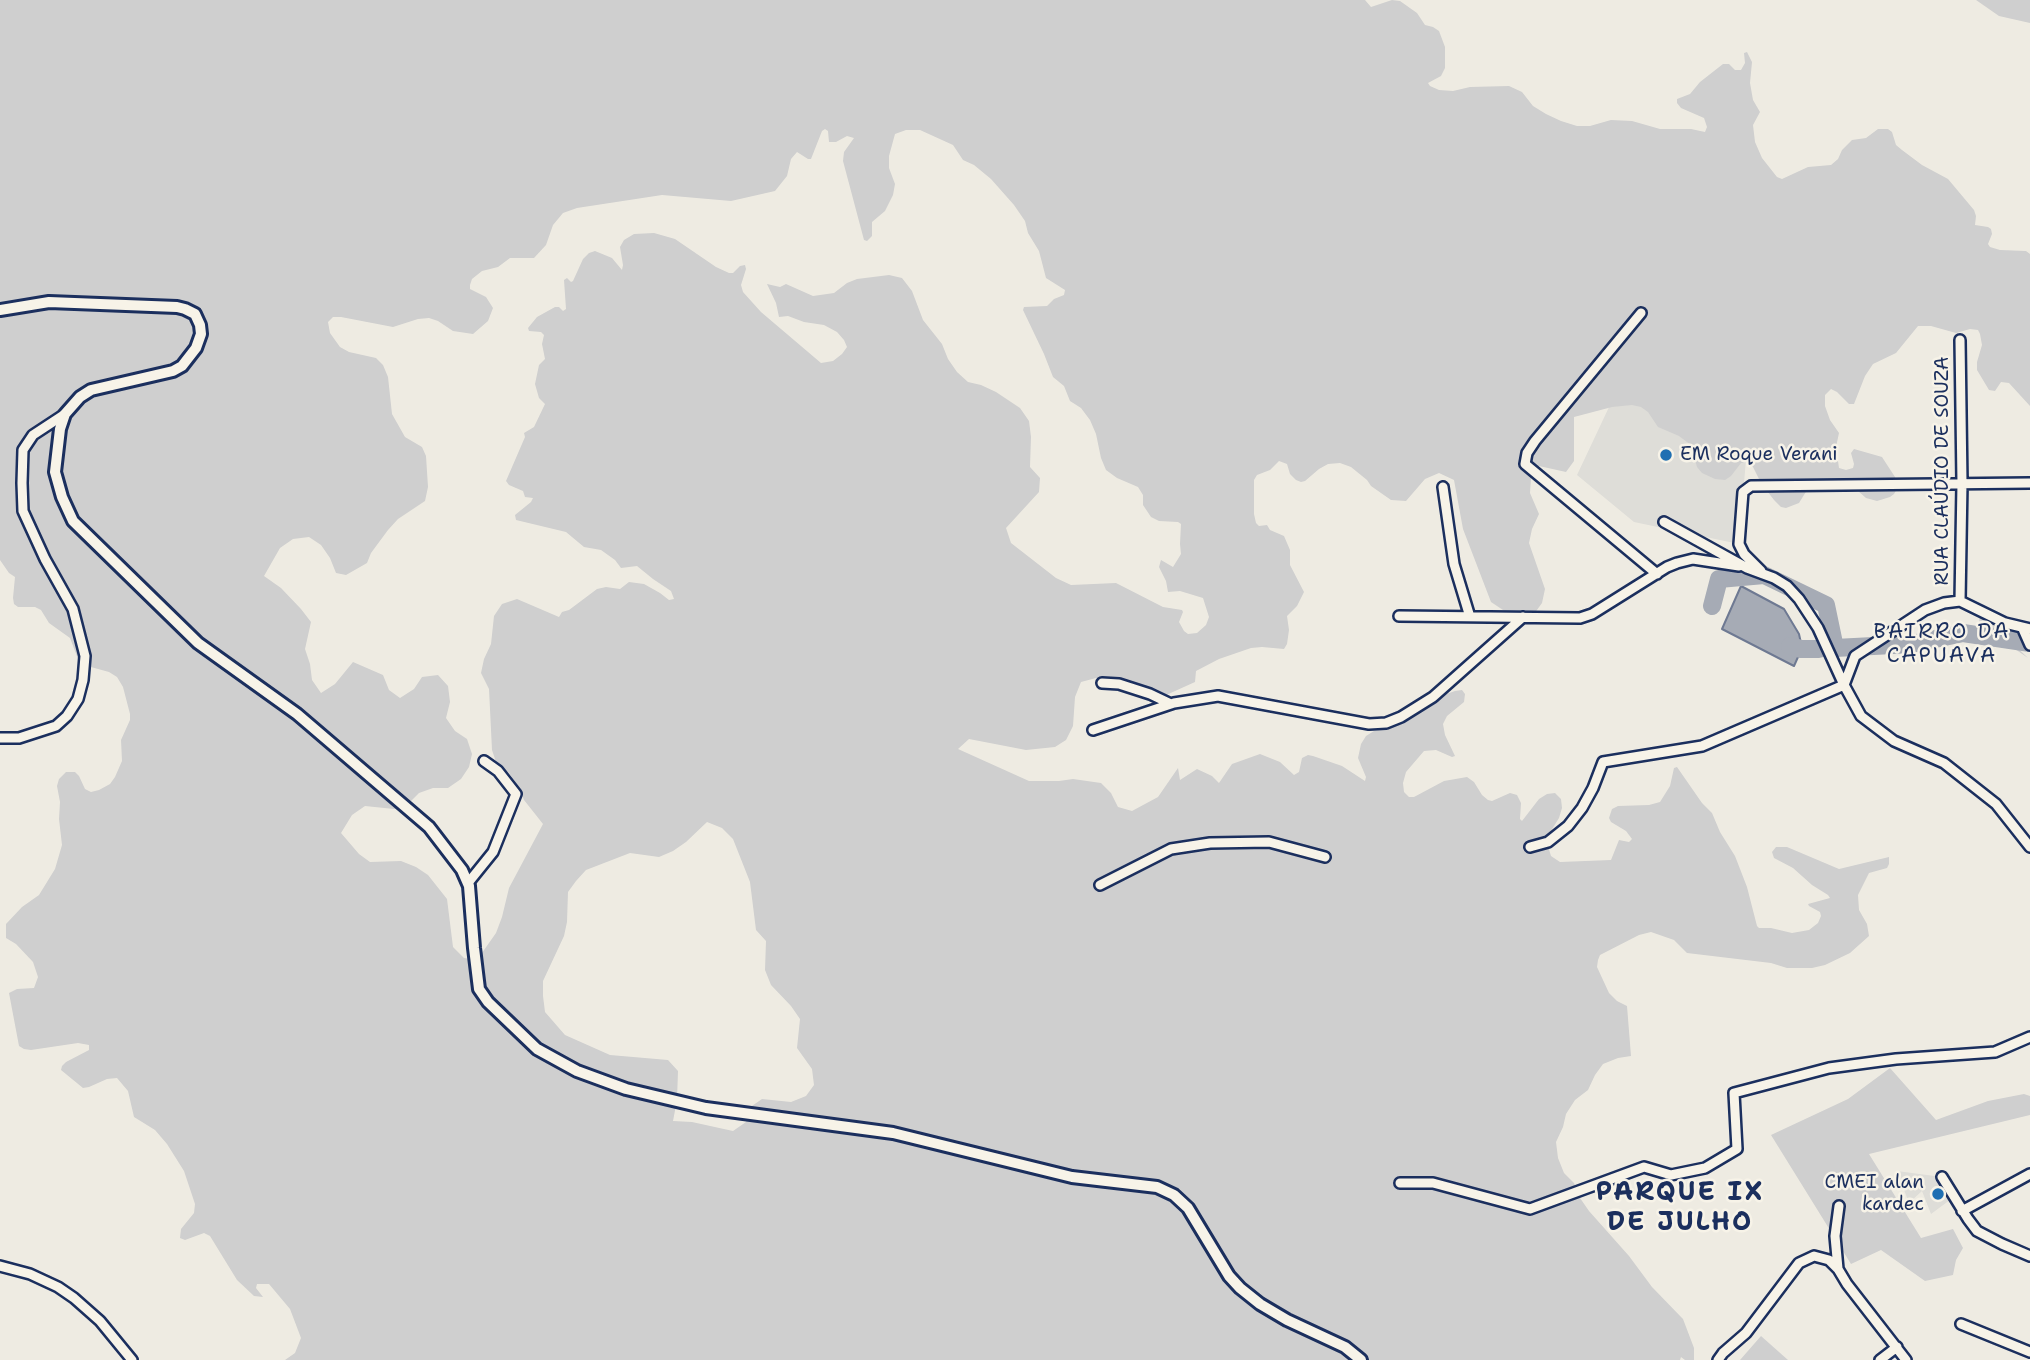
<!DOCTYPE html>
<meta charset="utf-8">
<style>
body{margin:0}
canvas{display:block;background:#eeebe2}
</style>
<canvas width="2030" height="1360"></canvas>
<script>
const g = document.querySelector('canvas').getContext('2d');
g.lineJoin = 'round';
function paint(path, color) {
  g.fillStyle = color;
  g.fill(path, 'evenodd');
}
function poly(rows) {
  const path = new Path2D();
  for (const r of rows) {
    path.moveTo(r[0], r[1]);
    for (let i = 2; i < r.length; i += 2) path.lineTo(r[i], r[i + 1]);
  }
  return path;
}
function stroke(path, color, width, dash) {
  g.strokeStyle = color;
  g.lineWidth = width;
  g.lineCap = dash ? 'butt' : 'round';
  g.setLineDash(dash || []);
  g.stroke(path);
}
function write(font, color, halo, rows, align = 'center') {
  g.font = font + ' "Shantell Sans",sans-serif';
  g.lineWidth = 5;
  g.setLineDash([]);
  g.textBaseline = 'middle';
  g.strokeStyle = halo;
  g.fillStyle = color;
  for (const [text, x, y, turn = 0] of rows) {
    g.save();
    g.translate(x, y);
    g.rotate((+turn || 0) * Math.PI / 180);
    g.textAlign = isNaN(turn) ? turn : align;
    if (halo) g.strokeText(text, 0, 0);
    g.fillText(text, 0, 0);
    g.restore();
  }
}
const built = poly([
 [1618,388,1748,435,1739,544,1634,522,1577,475],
 [1897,1171,1942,1177,1954,1197,1931,1214,1922,1191,1909,1203]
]);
const green = poly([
 [0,0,1365,0,1371,7,1392,0,1400,1,1417,13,1425,25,1433,27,1439,31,1445,47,1445,68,1441,76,1428,83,1430,86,1439,90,1453,91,1470,87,1509,86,1522,92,1533,106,1546,114,1561,121,1577,126,1590,126,1611,120,1632,121,1660,129,1691,129,1705,132,1707,127,1704,118,1681,108,1677,103,1677,99,1690,94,1700,82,1723,64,1729,64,1735,70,1741,70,1745,63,1744,53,1747,52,1752,62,1750,83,1753,100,1760,112,1753,125,1755,142,1762,158,1777,177,1782,179,1808,167,1831,165,1838,159,1842,150,1852,140,1866,138,1878,129,1888,129,1892,132,1896,145,1902,150,1922,165,1948,179,1974,210,1976,216,1975,225,1988,227,1991,229,1992,234,1988,244,1990,247,2000,250,2026,251,2030,254,2030,406,2009,383,2001,382,1995,391,1989,390,1977,370,1977,362,1982,345,1980,334,1978,330,1970,329,1956,333,1931,326,1918,326,1896,353,1873,364,1865,376,1854,404,1849,404,1837,392,1831,389,1825,395,1825,406,1830,420,1839,433,1836,447,1839,468,1846,470,1853,468,1854,464,1851,453,1854,449,1882,457,1895,477,1898,487,1894,494,1890,497,1877,501,1866,498,1849,483,1833,481,1820,491,1812,482,1799,503,1786,508,1781,507,1774,500,1761,483,1753,467,1748,463,1741,463,1731,476,1725,480,1715,479,1702,473,1697,467,1691,445,1679,436,1658,427,1648,412,1641,407,1632,405,1612,407,1574,417,1574,461,1566,472,1539,466,1531,478,1530,493,1539,514,1532,529,1529,543,1545,589,1542,603,1534,614,1518,616,1503,610,1491,602,1463,529,1454,480,1439,473,1425,479,1406,501,1391,500,1371,486,1367,480,1351,467,1340,463,1328,464,1319,469,1305,481,1301,482,1296,480,1290,474,1287,464,1279,461,1270,470,1257,475,1254,480,1254,514,1256,523,1259,526,1267,525,1270,530,1284,536,1290,550,1290,565,1304,592,1297,606,1287,616,1289,630,1287,644,1284,649,1262,647,1251,648,1219,659,1196,671,1195,682,1164,696,1157,696,1144,691,1132,683,1119,683,1096,678,1081,682,1075,697,1073,726,1066,740,1055,747,1026,750,969,739,958,749,1029,781,1059,781,1073,779,1101,783,1111,793,1118,807,1132,811,1158,797,1178,768,1180,780,1197,769,1212,776,1219,783,1232,764,1260,754,1280,762,1294,775,1299,772,1302,758,1308,755,1313,756,1342,766,1365,781,1366,777,1358,758,1361,744,1366,736,1374,731,1403,724,1409,719,1412,709,1420,703,1455,691,1462,690,1465,694,1464,702,1447,716,1443,724,1445,735,1455,756,1452,757,1436,750,1424,751,1406,772,1403,783,1404,792,1409,797,1414,797,1444,781,1467,777,1474,782,1482,795,1488,800,1492,801,1510,793,1517,795,1521,803,1520,819,1522,821,1539,799,1547,794,1555,793,1561,799,1562,808,1559,818,1549,834,1547,843,1551,856,1560,862,1611,860,1619,840,1629,842,1632,839,1626,831,1611,822,1609,818,1612,809,1618,806,1649,805,1660,802,1670,786,1674,768,1677,767,1702,803,1712,813,1720,832,1735,856,1747,887,1757,926,1759,928,1771,928,1792,933,1809,930,1818,923,1821,916,1820,912,1809,906,1808,904,1830,898,1828,895,1812,885,1793,868,1774,858,1772,852,1776,847,1787,847,1839,869,1889,857,1889,864,1887,868,1869,873,1858,895,1859,910,1867,924,1869,936,1850,953,1825,965,1812,968,1787,968,1771,963,1687,953,1674,940,1651,932,1639,935,1600,955,1598,960,1597,967,1609,993,1617,1001,1627,1006,1631,1056,1618,1058,1603,1064,1595,1075,1588,1090,1575,1100,1566,1114,1563,1127,1556,1142,1558,1158,1564,1173,1574,1183,1580,1198,1589,1211,1629,1256,1652,1287,1683,1319,1694,1348,1694,1360,1685,1360,1681,1357,1680,1360,285,1360,295,1353,301,1338,290,1309,269,1284,257,1284,256,1288,263,1297,254,1296,237,1280,210,1236,204,1233,185,1240,180,1238,181,1229,194,1213,195,1204,184,1171,167,1144,155,1130,134,1117,128,1091,117,1078,107,1079,89,1087,83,1088,61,1070,62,1066,66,1062,89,1050,89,1045,78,1043,31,1050,24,1049,19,1046,9,993,17,989,34,988,38,977,33,962,16,944,6,938,6,924,22,907,39,895,55,869,62,845,59,819,60,802,57,786,59,779,66,772,75,772,79,776,85,789,91,792,99,790,110,784,115,777,122,761,121,740,130,720,130,714,123,687,117,677,109,672,80,664,70,638,49,623,41,610,35,607,18,607,14,604,13,598,15,577,9,573,0,560],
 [825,129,828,131,829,142,836,142,847,136,854,138,844,152,843,161,864,240,867,241,872,236,872,222,885,211,893,195,895,184,889,168,889,156,895,134,906,130,920,130,953,145,963,160,974,165,991,179,1014,205,1025,221,1028,233,1039,251,1046,278,1065,290,1064,295,1054,299,1047,306,1024,307,1023,310,1044,354,1053,377,1064,386,1070,401,1081,408,1090,420,1096,434,1101,458,1106,470,1117,478,1138,487,1143,495,1143,505,1151,517,1159,521,1178,522,1181,524,1180,544,1181,554,1173,567,1161,560,1159,567,1166,581,1168,592,1180,591,1203,598,1209,617,1206,625,1197,633,1188,634,1184,631,1179,622,1183,612,1182,610,1163,607,1116,583,1071,585,1056,578,1011,543,1006,528,1039,492,1040,478,1030,467,1031,437,1029,421,1020,408,996,392,981,385,968,382,957,372,948,359,942,344,923,320,912,291,902,278,889,275,857,279,847,283,834,293,813,296,786,284,780,287,767,284,776,303,779,317,788,316,804,322,824,325,837,332,844,340,847,347,842,354,833,361,821,363,761,312,743,292,741,285,746,269,745,265,740,266,733,273,729,273,716,267,675,239,654,233,634,234,624,240,620,247,623,265,622,270,612,258,595,251,589,253,583,259,573,281,571,282,567,278,564,280,566,309,563,311,559,307,555,307,537,317,528,328,529,331,541,332,544,335,542,344,545,359,539,365,535,384,539,398,545,404,534,427,524,433,525,437,506,481,509,485,523,491,525,497,533,498,531,502,515,515,516,520,566,532,584,547,601,550,615,560,621,568,637,566,653,579,671,591,674,599,669,600,660,593,644,584,629,582,620,589,606,587,597,589,569,610,562,612,559,617,517,599,502,604,494,616,491,644,484,659,481,673,489,689,492,750,497,765,509,773,518,786,524,800,543,824,509,888,502,917,496,933,477,960,464,958,453,947,447,899,428,875,416,867,401,861,370,862,359,854,341,833,352,815,365,806,394,809,408,804,419,793,433,788,448,788,461,779,469,767,472,754,467,739,455,731,446,718,450,702,448,686,438,675,422,677,414,689,400,698,389,690,383,675,353,662,335,684,321,693,312,680,310,664,305,649,311,622,301,609,281,588,264,576,280,548,293,539,309,537,321,545,330,558,336,573,346,575,367,563,371,553,388,530,398,519,425,501,428,487,426,456,422,447,405,437,392,414,388,377,383,365,376,358,349,352,340,347,330,333,328,322,333,317,341,317,393,327,418,319,429,318,438,321,453,331,473,334,488,321,493,308,486,297,470,289,470,285,472,279,482,271,498,267,510,258,534,258,546,245,553,225,563,213,577,208,662,195,731,201,775,191,787,176,791,159,797,152,808,159,811,159,822,131],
 [707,822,722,828,733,839,750,882,756,930,766,941,765,970,771,985,791,1006,800,1019,797,1048,812,1069,814,1085,806,1096,791,1102,762,1099,749,1108,746,1122,733,1131,692,1122,673,1121,677,1100,678,1071,668,1060,610,1055,565,1035,545,1012,543,996,543,981,564,936,567,922,568,892,576,881,586,870,630,853,659,857,673,851,686,842],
 [1976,0,2030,0,2030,23,1999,16],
 [1980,612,2028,658,1979,624],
 [1890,1068,1936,1120,1988,1101,2024,1094,2030,1096,2030,1115,1869,1154,1921,1238,1953,1229,1963,1248,1956,1260,1953,1275,1925,1281,1881,1250,1851,1264,1771,1135,1848,1099],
 [1761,1336,1788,1360,1740,1360]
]);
const water = poly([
 [1741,586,1784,609,1799,634,1802,648,1794,666,1722,629,1741,586]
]);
const river = poly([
 [1712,606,1719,579,1764,575,1826,605,1835,648,1912,644,1963,633,2030,643],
 [1790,646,1801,649,1819,649]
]);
const minor = poly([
 [1641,313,1535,441,1527,453,1525,464,1657,574],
 [1960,340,1962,483,1960,601],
 [1443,487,1454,564,1470,617],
 [1664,522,1747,568,1774,578,1787,586,1799,599,1818,628,1844,685,1861,716,1894,741,1944,763,1996,804,2030,847],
 [1761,571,1744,554,1739,544,1743,492,1751,486,2030,483],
 [1399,616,1580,618,1592,614,1667,567,1677,563,1693,559,1739,566],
 [2022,627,2030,645],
 [1102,683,1119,684,1150,694,1171,704],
 [1093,730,1174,703,1218,696,1369,724,1386,723,1401,717,1433,697,1523,617],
 [0,738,19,738,56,726,67,716,78,699,83,680,85,656,73,609,45,559,23,511,22,483,23,450,33,435,65,414],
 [1530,847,1548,842,1568,826,1582,808,1593,788,1603,762,1702,746,1844,685,1855,656,1925,610,1944,603,1960,601,2005,623,2030,629],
 [468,883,493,852,516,794,498,771,484,761],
 [1100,885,1171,849,1210,843,1269,842,1325,857],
 [1942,1177,1968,1219,1977,1231,2002,1244,2030,1256],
 [1400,1183,1433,1183,1530,1209,1644,1167,1671,1175,1705,1168,1737,1149,1734,1093,1829,1068,1896,1059,1995,1052,2030,1037],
 [1962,1211,2030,1174],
 [0,1266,30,1274,58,1287,74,1298,100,1321,132,1360],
 [1838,1269,1835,1236,1839,1206],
 [1961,1324,2030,1352],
 [1718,1360,1723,1353,1746,1333,1799,1263,1814,1256,1829,1260,1838,1269,1847,1284,1906,1360],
 [1880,1360,1897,1347]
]);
const tertiary = poly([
 [0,310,49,302,177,307,185,309,195,314,200,325,201,334,196,348,182,366,173,371,91,390,80,397,65,414,60,429,55,472,62,497,73,521,198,643,297,714,429,827,462,870,469,886,474,948,479,989,488,1002,537,1049,577,1071,626,1089,706,1108,893,1133,1072,1177,1157,1187,1174,1195,1188,1208,1229,1276,1240,1288,1260,1304,1287,1320,1345,1347,1361,1360]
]);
const markers = [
 [1666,455,7,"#1f6fb2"],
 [1938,1194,7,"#1f6fb2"]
];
const poiNames = [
 ["EM Roque Verani",1680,455],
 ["CMEI alan",1924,1183,"right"],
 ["kardec",1924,1205,"right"]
];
const streetNames = [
 ["RUA CLAÚDIO DE SOUZA",1943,471,-90]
];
const neighbourhoodNames = [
 ["BAIRRO DA",1942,633],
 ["CAPUAVA",1942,657]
];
const districtNames = [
 ["PARQUE IX",1680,1193],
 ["DE JULHO",1680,1223]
];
paint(built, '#deddd8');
paint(green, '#cfcfcf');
paint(water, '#a6abb5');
stroke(water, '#6e7992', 2);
stroke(river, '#a6abb5', 18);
stroke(minor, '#1b2f5e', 14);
stroke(tertiary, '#1b2f5e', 16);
stroke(minor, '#f7f3e8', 9);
stroke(tertiary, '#f7f3e8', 10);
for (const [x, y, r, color] of markers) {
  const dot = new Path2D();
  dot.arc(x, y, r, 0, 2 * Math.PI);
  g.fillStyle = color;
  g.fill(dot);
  stroke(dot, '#f7f3e8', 2.5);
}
write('19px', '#1b2f5e', '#f7f3e8', poiNames, 'left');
write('19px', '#1b2f5e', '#f7f3e8', streetNames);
g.letterSpacing = '2px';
write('21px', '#1b2f5e', '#f7f3e8', neighbourhoodNames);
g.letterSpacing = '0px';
g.letterSpacing = '2px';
write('bold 26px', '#1b2f5e', '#f7f3e8', districtNames);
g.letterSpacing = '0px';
</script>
